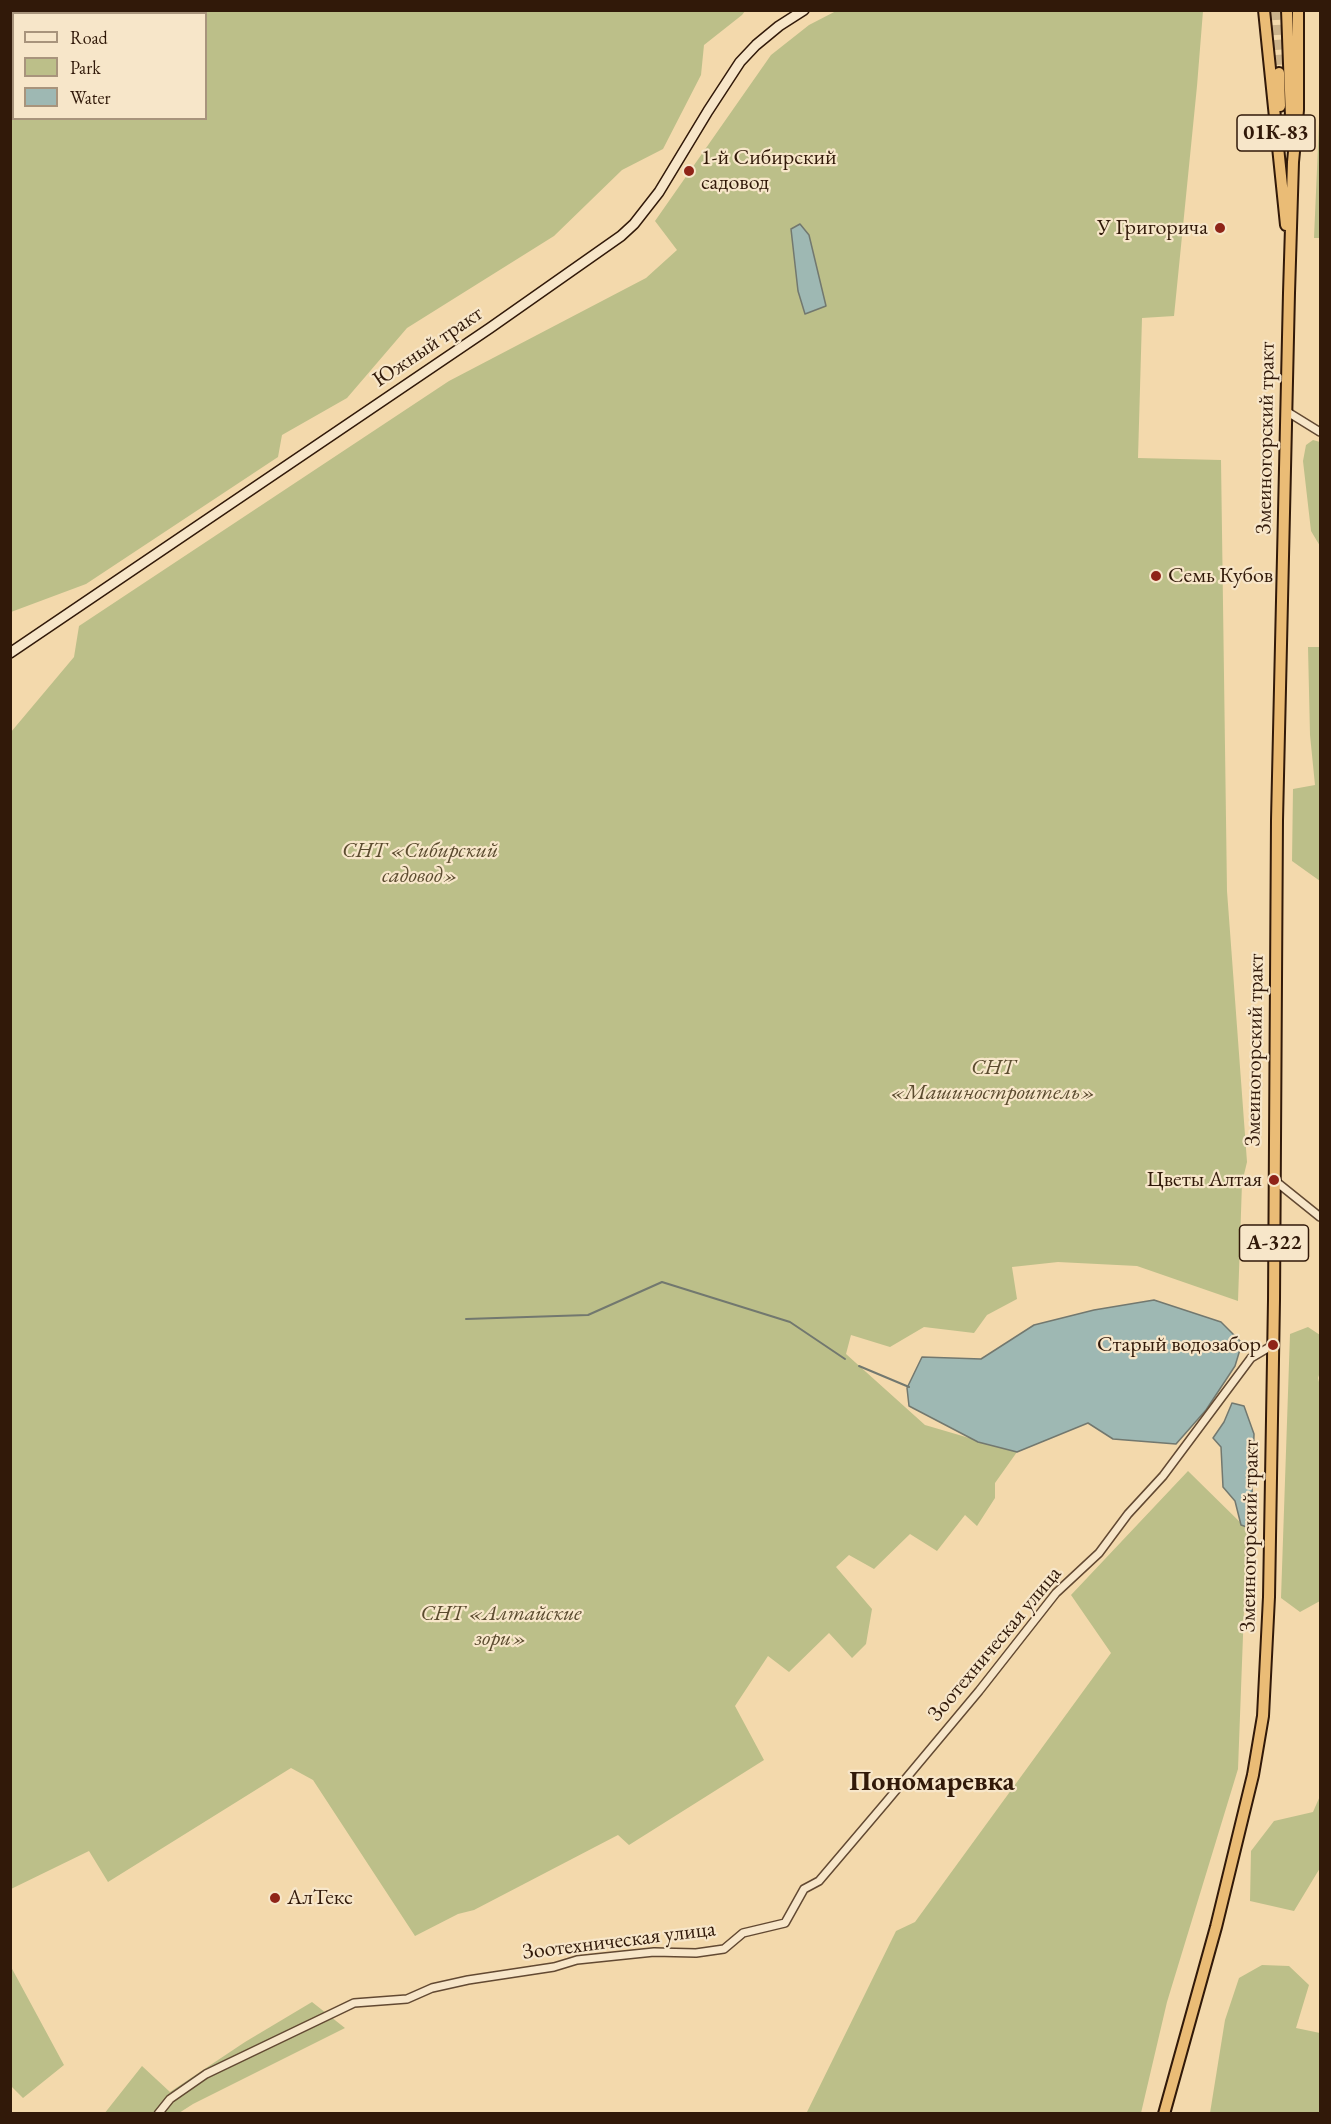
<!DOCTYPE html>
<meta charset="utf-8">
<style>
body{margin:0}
#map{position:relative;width:1331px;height:2124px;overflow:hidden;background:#f3d9ac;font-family:"EB Garamond",serif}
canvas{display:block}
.frame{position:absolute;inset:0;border:12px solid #311909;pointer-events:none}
.legend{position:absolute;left:12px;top:12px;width:195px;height:108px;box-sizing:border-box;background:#f7e6c9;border:2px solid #a8947c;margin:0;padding:8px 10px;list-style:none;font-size:18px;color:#311909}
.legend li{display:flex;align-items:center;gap:12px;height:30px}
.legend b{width:30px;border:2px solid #a8947c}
</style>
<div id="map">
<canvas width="1331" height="2124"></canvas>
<div class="frame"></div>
<ul class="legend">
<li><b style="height:8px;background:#f7e6c9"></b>Road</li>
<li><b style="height:16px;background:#bcbf89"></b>Park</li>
<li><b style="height:16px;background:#9eb8b3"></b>Water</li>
</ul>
</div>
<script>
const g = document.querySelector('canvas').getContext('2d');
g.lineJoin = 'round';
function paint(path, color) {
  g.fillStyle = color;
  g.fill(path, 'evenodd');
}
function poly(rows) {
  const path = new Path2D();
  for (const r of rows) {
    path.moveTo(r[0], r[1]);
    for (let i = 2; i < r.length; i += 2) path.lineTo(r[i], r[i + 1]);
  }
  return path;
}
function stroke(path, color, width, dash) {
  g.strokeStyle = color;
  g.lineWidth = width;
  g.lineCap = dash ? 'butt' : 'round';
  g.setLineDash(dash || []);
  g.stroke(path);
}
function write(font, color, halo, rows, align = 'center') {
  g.font = font + ' "EB Garamond",serif';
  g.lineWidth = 4.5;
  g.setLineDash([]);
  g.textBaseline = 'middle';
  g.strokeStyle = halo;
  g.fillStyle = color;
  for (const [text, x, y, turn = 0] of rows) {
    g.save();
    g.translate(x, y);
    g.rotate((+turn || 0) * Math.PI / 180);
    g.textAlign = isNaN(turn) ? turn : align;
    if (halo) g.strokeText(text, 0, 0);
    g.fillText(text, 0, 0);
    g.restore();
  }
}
const green = poly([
 [11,10,745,10,745,11,742,15,704,45,701,75,663,149,622,170,554,236,407,328,347,398,282,435,278,457,86,584,11,612],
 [14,14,206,14,206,118,14,118],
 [838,10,1203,11,1197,86,1174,316,1142,318,1138,458,1221,460,1227,891,1247,1162,1242,1183,1238,1301,1137,1266,1058,1262,1012,1267,1017,1299,987,1315,974,1333,924,1327,890,1347,851,1335,846,1354,925,1425,1017,1452,995,1483,995,1498,977,1526,965,1515,937,1551,910,1534,874,1569,849,1555,836,1567,872,1609,866,1644,852,1658,829,1633,789,1672,768,1656,735,1706,764,1760,629,1845,618,1835,474,1910,458,1914,415,1936,313,1780,291,1768,108,1882,89,1851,11,1889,11,732,74,657,79,626,449,381,646,278,677,250,655,221,771,55,809,25],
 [1320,101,1320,238,1314,238,1319,123],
 [1313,440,1320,442,1320,546,1311,531,1303,461,1306,445],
 [1308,647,1320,647,1320,881,1292,861,1293,789,1315,785,1310,735],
 [1308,1327,1320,1335,1320,1372,1318,1378,1320,1386,1320,1601,1300,1612,1281,1598,1290,1334],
 [1188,1471,1247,1529,1238,1769,1167,2002,1141,2113,806,2114,896,1931,915,1922,1111,1653,1071,1595],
 [1320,1796,1320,1868,1294,1911,1250,1901,1251,1851,1274,1821,1313,1812],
 [10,1965,64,2065,23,2098,11,2086],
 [1262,1965,1289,1966,1309,1985,1296,2028,1320,2033,1320,2113,1210,2113,1225,2020,1239,1978],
 [312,2002,345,2028,193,2104,179,2113,104,2114,142,2066,170,2092,245,2042]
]);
const water = poly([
 [800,224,809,235,826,306,805,314,798,291,791,229,800,224],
 [1154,1300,1221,1322,1242,1343,1235,1366,1206,1410,1176,1444,1113,1439,1088,1423,1017,1452,978,1442,909,1406,907,1388,922,1357,981,1359,1034,1325,1094,1310,1154,1300],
 [1232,1403,1244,1406,1254,1434,1252,1495,1247,1527,1241,1525,1235,1501,1223,1487,1221,1447,1213,1438,1224,1422,1232,1403]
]);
const stream = poly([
 [466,1319,588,1315,662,1282,790,1322,845,1359],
 [859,1366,909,1387]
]);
const trunkTunnel = poly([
 [1275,10,1279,73]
]);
const minor = poly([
 [1286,411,1320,432],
 [1274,1180,1320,1217],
 [158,2114,170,2099,206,2074,354,2003,407,1999,432,1988,468,1980,554,1967,577,1960,654,1952,696,1953,724,1949,743,1933,785,1923,804,1889,819,1881,887,1801,979,1691,1056,1593,1099,1553,1128,1514,1163,1476,1251,1358,1273,1345]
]);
const secondary = poly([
 [10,653,490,328,621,236,634,224,659,192,708,111,740,62,756,45,779,26,804,10]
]);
const trunk = poly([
 [1264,10,1286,225],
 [1287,10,1291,117],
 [1279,73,1280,106],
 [1164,2114,1216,1927,1253,1775,1263,1716,1269,1597,1274,1300,1277,820,1289,293,1293,162,1298,110,1298,10]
]);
const markers = [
 [689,171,6,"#8f2418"],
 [1220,228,6,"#8f2418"],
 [1156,576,6,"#8f2418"],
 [1274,1180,6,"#8f2418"],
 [1273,1345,6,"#8f2418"],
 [275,1898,6,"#8f2418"]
];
const shields = [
 [1276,133,78],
 [1274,1243,69]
];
const shieldNames = [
 ["01К-83",1276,133],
 ["А-322",1274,1243]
];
const poiNames = [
 ["1-й Сибирский",701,158],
 ["садовод",701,183],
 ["У Григорича",1208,228,"right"],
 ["Семь Кубов",1168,576],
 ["Цветы Алтая",1262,1180,"right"],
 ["Старый водозабор",1261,1345,"right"],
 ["АлТекс",287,1898]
];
const streetNames = [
 ["Южный тракт",428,347,-34],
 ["Змеиногорский тракт",1266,438,-89],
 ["Змеиногорский тракт",1255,1050,-89],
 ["Змеиногорский тракт",1250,1536,-89],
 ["Зоотехническая улица",995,1644,-50],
 ["Зоотехническая улица",619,1941,-7]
];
const parkNames = [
 ["СНТ «Сибирский",420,851],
 ["садовод»",420,876],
 ["СНТ",993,1068],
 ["«Машиностроитель»",993,1093],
 ["СНТ «Алтайские",501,1614],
 ["зори»",501,1639]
];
const districtNames = [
 ["Пономаревка",932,1782]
];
paint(green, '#bcbf89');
paint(water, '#9eb8b3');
stroke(water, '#72786f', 1.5);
stroke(stream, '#72786f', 2);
stroke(trunkTunnel, '#ccb38b', 10, [10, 5]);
stroke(minor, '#624932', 10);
stroke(secondary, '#311909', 12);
stroke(trunk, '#311909', 14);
stroke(minor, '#f7e6c9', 7);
stroke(secondary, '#f7e6c9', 9);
stroke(trunk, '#eabc76', 10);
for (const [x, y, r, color] of markers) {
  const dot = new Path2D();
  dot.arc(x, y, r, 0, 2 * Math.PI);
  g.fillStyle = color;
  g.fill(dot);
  stroke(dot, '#f7e6c9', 2);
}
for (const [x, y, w] of shields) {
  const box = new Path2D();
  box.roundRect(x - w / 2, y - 18, w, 36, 4.5);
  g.fillStyle = '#f7e6c9';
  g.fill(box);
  stroke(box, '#311909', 1.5);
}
write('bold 21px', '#311909', null, shieldNames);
write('22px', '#311909', '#f7e6c9', poiNames, 'left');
write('22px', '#311909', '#f7e6c9', streetNames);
write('italic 22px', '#5b4b2f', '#f7e6c9', parkNames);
write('bold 28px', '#311909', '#f7e6c9', districtNames);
</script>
